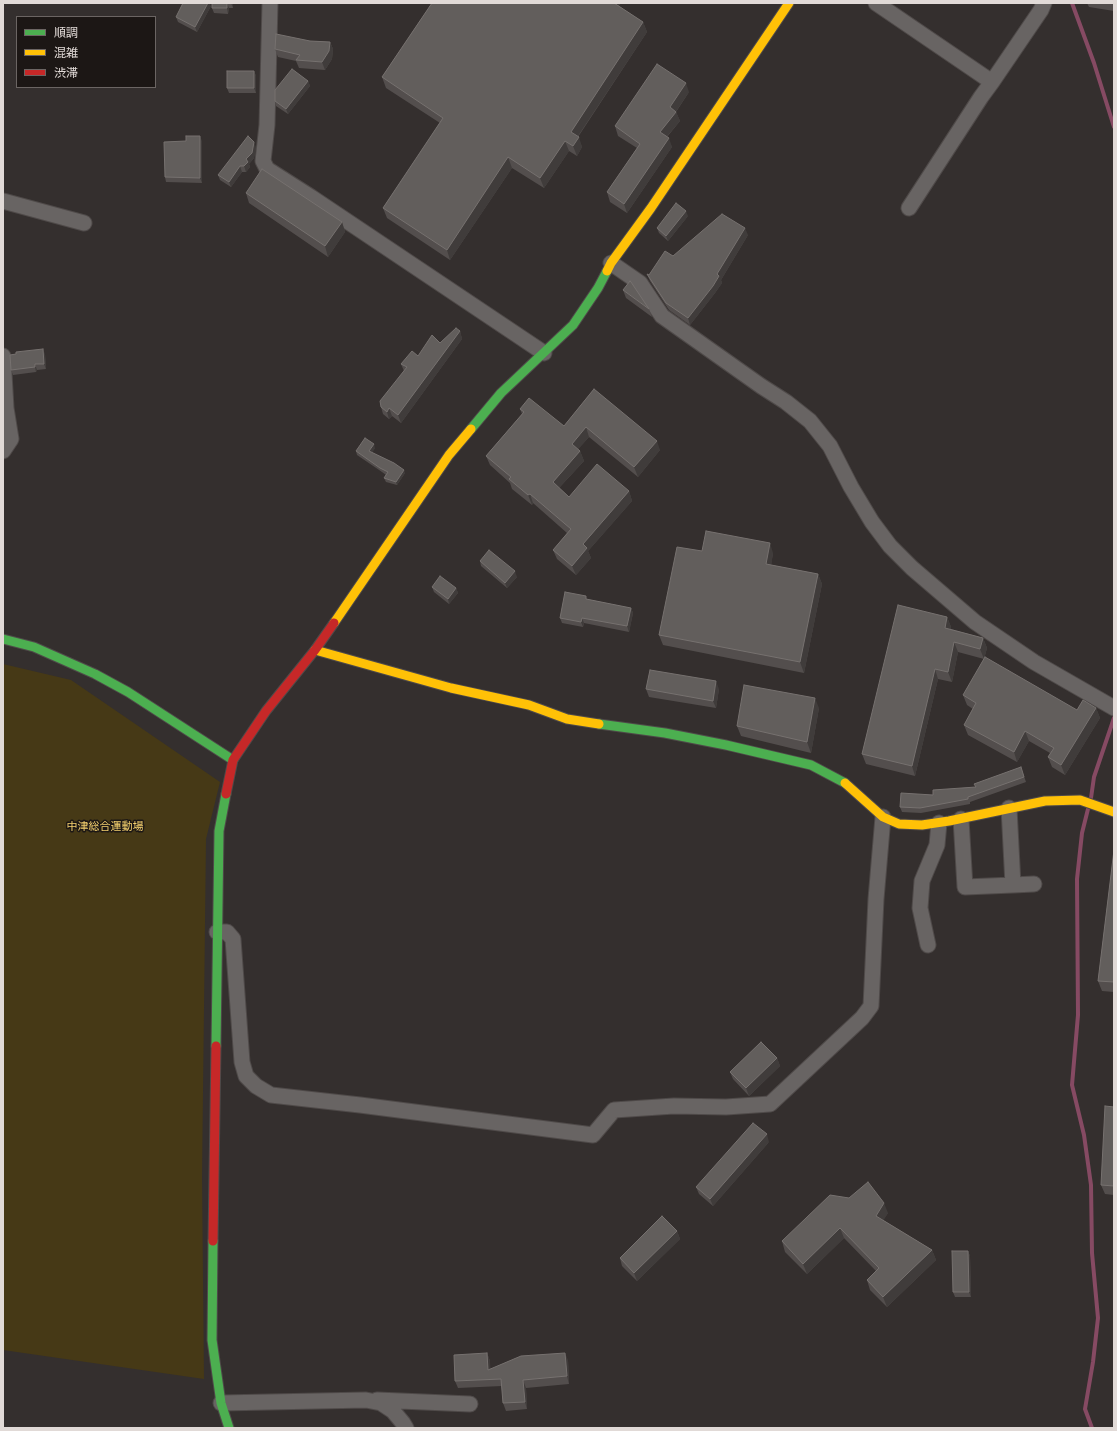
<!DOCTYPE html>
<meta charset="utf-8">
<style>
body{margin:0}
#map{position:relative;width:1117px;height:1431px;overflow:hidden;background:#342f2e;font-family:Jost,"Noto Sans JP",sans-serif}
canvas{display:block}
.frame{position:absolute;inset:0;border:4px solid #e1dad7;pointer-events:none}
.legend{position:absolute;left:16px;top:16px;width:140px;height:72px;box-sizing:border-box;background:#1c1715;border:1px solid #6b6563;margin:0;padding:5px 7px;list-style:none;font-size:12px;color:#e1dad7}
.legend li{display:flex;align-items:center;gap:8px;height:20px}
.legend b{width:20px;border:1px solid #6b6563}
</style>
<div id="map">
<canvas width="1117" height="1431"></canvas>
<div class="frame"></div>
<ul class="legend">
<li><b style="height:5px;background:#4caf50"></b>順調</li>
<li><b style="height:5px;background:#ffc107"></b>混雑</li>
<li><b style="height:5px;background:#c62828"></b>渋滞</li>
</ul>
</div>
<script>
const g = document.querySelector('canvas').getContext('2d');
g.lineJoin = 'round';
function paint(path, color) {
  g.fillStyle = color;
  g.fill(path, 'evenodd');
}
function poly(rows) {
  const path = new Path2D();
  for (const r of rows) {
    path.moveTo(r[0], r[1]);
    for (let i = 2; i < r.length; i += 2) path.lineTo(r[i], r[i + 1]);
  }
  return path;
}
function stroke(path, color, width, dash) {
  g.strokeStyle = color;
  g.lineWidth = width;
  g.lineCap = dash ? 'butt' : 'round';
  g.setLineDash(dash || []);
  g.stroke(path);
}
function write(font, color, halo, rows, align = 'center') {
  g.font = font + ' Jost,"Noto Sans JP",sans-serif';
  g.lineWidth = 3;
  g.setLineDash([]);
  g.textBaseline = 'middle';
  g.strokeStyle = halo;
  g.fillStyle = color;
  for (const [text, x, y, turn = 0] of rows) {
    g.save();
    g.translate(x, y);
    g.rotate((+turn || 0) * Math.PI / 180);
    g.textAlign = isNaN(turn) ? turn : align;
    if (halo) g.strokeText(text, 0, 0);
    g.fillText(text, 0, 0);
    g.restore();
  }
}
const green = poly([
 [3,664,71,680,220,782,206,839,202,1177,204,1379,3,1350]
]);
const stream = poly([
 [1072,3,1094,63,1114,127],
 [1091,798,1094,777,1114,718],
 [1088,809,1082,833,1077,879,1078,1015,1072,1085,1084,1135,1091,1185,1092,1253,1098,1318,1093,1362,1085,1409,1092,1428]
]);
const street = poly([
 [270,3,267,125,263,161,267,169,311,197,544,353],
 [876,3,992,82],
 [3,201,84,223],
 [909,208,981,97,992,82,1041,10,1044,3],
 [611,263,640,283,662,316,761,386,786,402,810,421,830,446,851,487,872,522,890,546,912,568,975,622,1034,662,1114,708],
 [3,356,6,408,11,439,3,451],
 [1009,808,1013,885,1034,884],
 [961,819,965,887,1013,885],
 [217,932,227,932,233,939,242,1062,246,1076,256,1086,271,1095,360,1105,593,1135,614,1110,674,1106,726,1107,770,1104,862,1018,871,1006,876,899,883,817],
 [928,945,920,908,922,881,937,845,939,823],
 [377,1400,470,1404],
 [221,1403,366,1400,381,1403,393,1411,403,1423,406,1428]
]);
const fast = poly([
 [471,429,501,393,573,325,598,288,607,271],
 [3,639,34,647,95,674,128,692,233,760],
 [599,724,665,733,726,745,811,765,845,783],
 [216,1046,219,831,226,794],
 [213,1241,212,1340,221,1403,229,1428]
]);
const slow = poly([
 [607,271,611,263,651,208,789,3],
 [334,623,449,455,471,429],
 [315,650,451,688,529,705,567,719,599,724],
 [845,783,883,817,899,824,922,825,949,821,1045,801,1080,800,1114,812]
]);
const jam = poly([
 [226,794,233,760,266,711,315,650,334,623],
 [213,1241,216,1046]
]);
const wall = poly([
 [212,3,233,3,233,8,229,8,228,14,214,13,212,8],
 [432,3,620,3,619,6,643,22,647,32,578,137,582,147,577,156,569,151,544,188,512,168,450,260,387,218,383,208,440,123,386,88,382,77],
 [1087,3,1114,3,1114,11,1089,7],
 [211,6,197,32,178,22,176,17],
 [310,41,330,42,333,49,332,59,325,70,299,68,296,61,278,57,275,49],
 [254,71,256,76,256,93,229,93,227,88],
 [308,81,310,86,288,114,276,106,275,101],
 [689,92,676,112,680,121,667,137,672,147,627,213,610,202,607,192,637,148,618,136,615,126],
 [186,141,202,141,202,183,166,182,165,177],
 [256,147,254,158,249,164,250,167,246,172,242,172,231,187,220,180,218,175],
 [246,193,342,222,345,232,328,257,249,203],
 [688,216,668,241,659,233,657,228],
 [748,235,721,280,722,283,715,293,690,325,669,310,650,281,647,274,649,275,673,256],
 [623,290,649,309,652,317,626,298],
 [460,331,462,339,401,423,392,416,389,419,383,414,381,407,404,371,401,364,418,356],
 [45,354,46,369,37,370,36,372,13,375,11,370],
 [594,389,660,450,638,477,589,437,578,449,580,451,584,461,559,488,569,497,629,491,632,501,588,551,591,558,576,575,557,559,553,550,567,533,533,503,532,505,512,489,510,483,490,465,486,456,522,414,520,409,564,426],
 [375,448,372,452,405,473,397,485,386,482,384,478,386,475,382,472,357,455,356,451],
 [702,551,773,553,771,565,818,574,822,584,804,673,663,645,659,635],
 [480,561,517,577,507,588,481,566],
 [432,587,456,588,458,593,449,604,434,592],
 [587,599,631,608,633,613,629,632,584,623,583,627,562,623,560,618],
 [947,617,951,627,951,629,983,638,987,648,984,659,958,652,952,682,938,679,915,776,866,764,862,754],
 [646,689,719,689,716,708,649,697],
 [963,695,1077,710,1096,708,1100,718,1065,775,1052,767,1048,757,1050,753,1029,741,1017,762,968,735,964,725,973,709,967,705],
 [819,708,811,753,741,736,737,726],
 [1021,767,1026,782,970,802,970,804,921,813,902,812,900,807,933,795,976,787],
 [1114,850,1114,992,1102,991,1098,981],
 [777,1058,780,1066,749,1096,733,1079,730,1072],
 [1114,1107,1114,1195,1105,1194,1101,1185],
 [769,1142,713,1206,699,1194,696,1187],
 [888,1213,883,1220,932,1250,936,1260,887,1307,870,1290,867,1280,876,1271,844,1238,807,1274,785,1252,782,1241],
 [677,1231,680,1239,637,1281,622,1266,620,1258],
 [968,1251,970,1256,971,1297,955,1297,953,1292],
 [487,1353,490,1361,490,1369,568,1360,569,1384,526,1388,527,1409,506,1411,503,1403,502,1386,458,1388,455,1381]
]);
const shadedWall = poly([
 [208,3,210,3,211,6,197,32,195,27],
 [227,3,229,8,228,14,227,8],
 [231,3,233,3,233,8],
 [612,3,620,3,615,11],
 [643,22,647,32,574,142,571,132],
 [330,42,333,49,332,59,325,70,322,62],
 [254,71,256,76,256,93,254,88],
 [308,81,310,86,288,114,286,109],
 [686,83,689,92,673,116,670,107],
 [676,112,680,121,663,141,660,132],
 [200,136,202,141,202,183,200,178],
 [579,137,582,147,577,156,573,146],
 [669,138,672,147,627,213,624,204],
 [565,141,569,151,544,188,540,178],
 [254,142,256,147,254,158,249,164,250,167,246,172,244,166,246,159],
 [508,157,512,168,450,260,447,250],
 [240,166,242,172,231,187,229,182],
 [686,211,688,216,668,241,666,236],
 [342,222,345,232,328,257,325,246],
 [745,228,748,235,721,280,722,283,715,293,690,325,688,318,717,274],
 [460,331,462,339,401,423,398,415],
 [43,349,45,354,46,369,44,364],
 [35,364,37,370,36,372,35,367],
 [389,408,392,416,389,419,387,412],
 [586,427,589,437,575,453,572,444],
 [657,441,660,450,638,477,634,467],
 [374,444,375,448,371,455,369,451],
 [580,451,584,461,556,491,553,482],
 [404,470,405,473,397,485,396,482],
 [629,491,632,501,588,551,591,558,576,575,572,566,583,544],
 [530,494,533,503,532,505,528,495],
 [770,543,773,553,770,574,766,564],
 [515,571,517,577,507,588,505,583],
 [818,574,822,584,804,673,800,662],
 [456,588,458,593,449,604,448,599],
 [631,608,633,613,629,632,627,626],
 [947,617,951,627,949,638,945,628],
 [582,618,584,623,583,627,581,622],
 [983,638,987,648,984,659,980,649],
 [954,642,958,652,952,682,948,672],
 [935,669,938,679,915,776,912,766],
 [716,681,719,689,716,708,713,701],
 [815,698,819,708,811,753,807,742],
 [1096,708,1100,718,1065,775,1061,765],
 [1025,731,1029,741,1017,762,1014,752],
 [777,1058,780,1066,749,1096,746,1088],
 [767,1134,769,1142,713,1206,710,1199],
 [884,1203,888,1213,880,1226,876,1216],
 [840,1228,844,1238,807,1274,803,1264],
 [677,1231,680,1239,637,1281,634,1273],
 [932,1250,936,1260,887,1307,883,1297],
 [968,1251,970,1256,971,1297,969,1292],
 [487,1353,490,1361,491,1377,488,1370],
 [565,1353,568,1360,569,1384,567,1376],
 [523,1380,526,1388,527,1409,525,1402]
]);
const building = poly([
 [183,3,208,3,195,27,176,17,183,3],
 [212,3,227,3,227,8,212,8,212,3],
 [432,3,614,3,643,22,571,132,579,137,573,146,565,141,540,178,508,157,447,250,383,208,443,118,382,77,432,3],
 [276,34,310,41,330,42,329,51,322,62,296,60,300,55,275,49,276,34],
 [657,64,686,83,670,107,676,112,660,132,669,138,624,204,607,192,640,144,615,126,657,64],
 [292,69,308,81,286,109,275,101,275,90,292,69],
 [227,71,254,71,254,88,227,88,227,71],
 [186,136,200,136,200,178,165,177,164,142,186,141,186,136],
 [248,136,254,142,252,153,246,159,248,162,244,166,240,166,229,182,218,175,248,136],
 [262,169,342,222,325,246,246,193,262,169],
 [676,203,686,211,666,236,657,228,676,203],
 [722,214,745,228,717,274,719,276,713,286,688,318,666,303,647,274,649,275,665,251,673,256,722,214],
 [630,281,631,282,649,309,623,290,630,281],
 [456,328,460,331,398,415,389,408,387,412,381,407,380,401,407,367,401,364,412,351,418,356,432,335,440,343,456,328],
 [43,349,44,364,35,364,35,367,11,370,10,355,16,354,16,352,43,349],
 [594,389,657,441,634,467,586,427,572,444,580,451,553,482,569,497,597,464,629,491,583,544,587,548,572,566,553,550,571,529,530,494,528,495,509,479,511,477,486,456,524,412,520,409,529,398,564,426,594,389],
 [365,438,374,444,369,451,394,463,404,470,396,482,384,478,388,472,380,468,356,451,365,438],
 [706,531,770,543,766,564,818,574,800,662,659,635,677,547,702,551,706,531],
 [489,550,515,571,505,583,480,561,489,550],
 [440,576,456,588,448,599,432,587,440,576],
 [565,592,586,596,586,599,631,608,627,626,582,618,581,622,560,618,565,592],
 [898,605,947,617,945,628,983,638,980,649,954,642,948,672,935,669,912,766,862,754,898,605],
 [985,657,1077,710,1083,700,1096,708,1061,765,1048,757,1054,748,1025,731,1014,752,964,725,976,703,963,695,985,657],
 [650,670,716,681,713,701,646,689,650,670],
 [744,685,815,698,807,742,737,726,744,685],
 [1021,767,1024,777,968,797,968,799,920,808,900,807,901,793,933,795,933,790,976,787,974,784,1021,767],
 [1114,850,1114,982,1098,981,1114,850],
 [761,1042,777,1058,746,1088,730,1072,761,1042],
 [1105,1106,1114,1107,1114,1186,1101,1185,1105,1106],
 [753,1123,767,1134,710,1199,696,1187,753,1123],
 [868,1182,884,1203,876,1216,932,1250,883,1297,867,1280,879,1268,840,1228,803,1264,782,1241,830,1195,849,1198,868,1182],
 [662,1216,677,1231,634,1273,620,1258,662,1216],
 [952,1251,968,1251,969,1292,953,1292,952,1251],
 [487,1353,488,1370,521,1356,565,1353,567,1376,523,1380,525,1402,503,1403,501,1379,455,1381,454,1355,487,1353]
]);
const parkNames = [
 ["中津総合運動場",105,827]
];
paint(green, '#463916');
stroke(stream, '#864a63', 4);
stroke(street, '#4f4a49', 17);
stroke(fast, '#4f4a49', 11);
stroke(slow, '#4f4a49', 11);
stroke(jam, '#4f4a49', 11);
stroke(street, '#686463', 15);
stroke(fast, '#4caf50', 9);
stroke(slow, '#ffc107', 9);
stroke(jam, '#c62828', 9);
paint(wall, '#534e4d');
paint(shadedWall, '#403c3b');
paint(building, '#625e5c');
stroke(building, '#76716f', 1);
write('11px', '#f4d06e', '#1c1715', parkNames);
</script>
